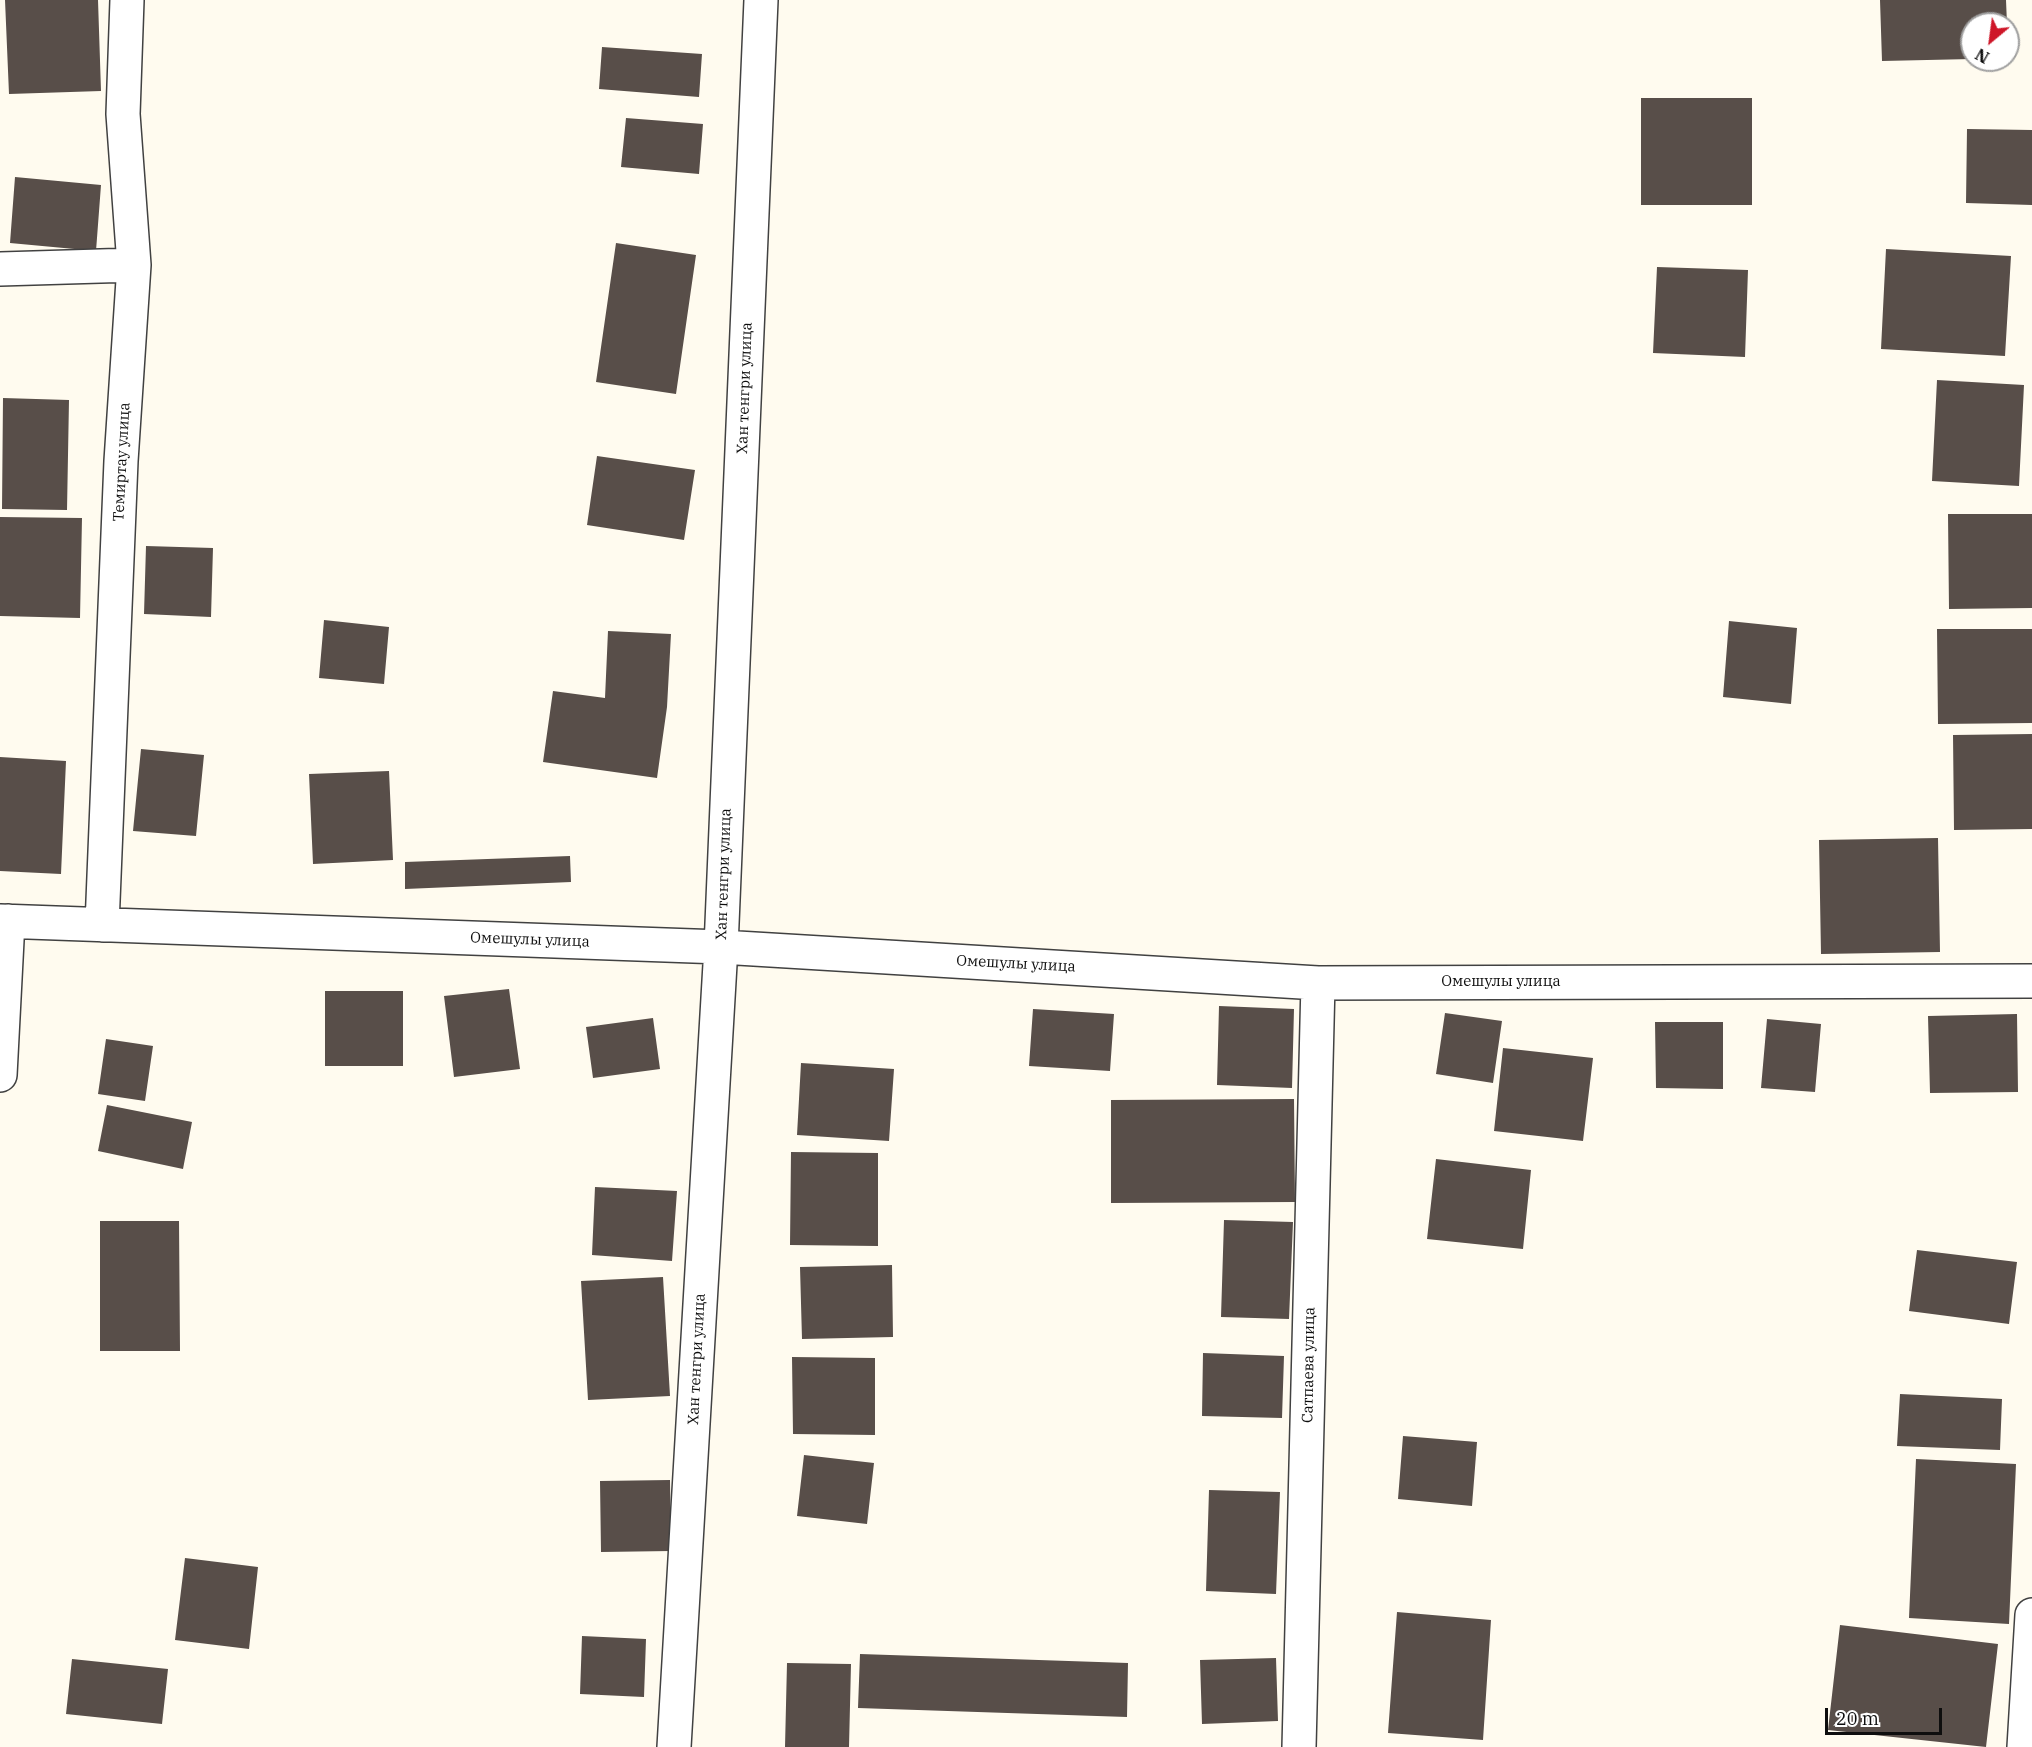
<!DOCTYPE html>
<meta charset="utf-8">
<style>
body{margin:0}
#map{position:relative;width:2032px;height:1747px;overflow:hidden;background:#fffbef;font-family:"IBM Plex Serif",serif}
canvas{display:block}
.north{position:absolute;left:1960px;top:12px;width:60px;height:60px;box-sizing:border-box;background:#fff;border:2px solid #9f9f9f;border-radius:50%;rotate:209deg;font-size:16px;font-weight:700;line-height:24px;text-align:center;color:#0e0e0e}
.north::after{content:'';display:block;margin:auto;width:21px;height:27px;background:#ce1628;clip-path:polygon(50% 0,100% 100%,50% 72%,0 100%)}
.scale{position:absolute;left:1825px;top:1708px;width:117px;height:27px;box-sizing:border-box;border:3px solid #0e0e0e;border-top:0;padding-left:8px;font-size:18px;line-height:21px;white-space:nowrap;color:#0e0e0e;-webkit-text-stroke:4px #fff;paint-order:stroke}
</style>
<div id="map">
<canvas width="2032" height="1747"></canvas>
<div class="north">N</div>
<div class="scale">20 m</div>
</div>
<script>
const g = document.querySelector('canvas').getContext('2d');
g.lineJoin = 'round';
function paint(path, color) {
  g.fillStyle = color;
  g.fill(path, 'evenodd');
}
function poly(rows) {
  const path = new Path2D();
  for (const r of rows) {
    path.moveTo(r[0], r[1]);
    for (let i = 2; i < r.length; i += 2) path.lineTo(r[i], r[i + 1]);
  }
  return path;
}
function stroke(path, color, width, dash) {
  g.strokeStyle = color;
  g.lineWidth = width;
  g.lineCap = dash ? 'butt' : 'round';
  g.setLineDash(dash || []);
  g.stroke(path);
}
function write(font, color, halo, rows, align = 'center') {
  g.font = font + ' "IBM Plex Serif",serif';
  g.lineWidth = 6;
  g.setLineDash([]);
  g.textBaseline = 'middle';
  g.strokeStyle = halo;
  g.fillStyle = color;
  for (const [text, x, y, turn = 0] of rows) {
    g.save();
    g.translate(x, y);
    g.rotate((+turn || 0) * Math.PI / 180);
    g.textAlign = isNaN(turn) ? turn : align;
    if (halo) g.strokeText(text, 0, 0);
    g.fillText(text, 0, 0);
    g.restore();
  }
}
const building = poly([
 [5,0,98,0,101,91,9,94],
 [1880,0,2006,0,2007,24,1972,24,1972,59,1882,61],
 [602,47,702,54,699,97,599,89],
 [1641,98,1752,98,1752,205,1641,205],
 [626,118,703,124,699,174,621,167],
 [1967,129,2032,130,2032,205,1966,203],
 [15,177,101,185,96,251,10,243],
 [616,243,696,255,676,394,596,382],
 [1886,249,2011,256,2005,356,1881,349],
 [1657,267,1748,270,1745,357,1653,353],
 [1937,380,2024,385,2019,486,1932,481],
 [3,398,69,400,67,510,2,509],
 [597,456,695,470,684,540,587,525],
 [1948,514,2032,514,2032,608,1949,609],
 [0,517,82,518,80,618,0,616],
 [146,546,213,548,211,617,144,614],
 [324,620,389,627,384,684,319,678],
 [1729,621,1797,628,1791,704,1723,697],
 [1937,629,2032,629,2032,723,1938,724],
 [608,631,671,634,667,707,657,778,543,762,553,691,605,698],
 [2032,734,2032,829,1954,830,1953,735],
 [141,749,204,755,196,836,133,831],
 [0,757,66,761,61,874,0,871],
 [389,771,393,860,313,864,309,774],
 [1938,838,1940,952,1821,954,1819,840],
 [570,856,571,882,405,889,405,862],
 [509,989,520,1069,454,1077,444,996],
 [325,991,403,991,403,1066,325,1066],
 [1219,1006,1294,1009,1292,1088,1217,1085],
 [1033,1009,1114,1014,1110,1071,1029,1066],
 [1445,1013,1502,1021,1493,1083,1436,1074],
 [2017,1014,2018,1092,1930,1093,1928,1016],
 [653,1018,660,1069,593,1078,586,1027],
 [1767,1019,1821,1024,1815,1092,1761,1088],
 [1655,1022,1723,1022,1723,1089,1656,1088],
 [106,1039,153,1046,145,1101,98,1094],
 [1503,1048,1593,1058,1583,1141,1494,1131],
 [801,1063,894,1069,889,1141,797,1135],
 [1294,1099,1295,1202,1111,1203,1111,1100],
 [107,1105,192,1122,183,1169,98,1151],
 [791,1152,878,1153,878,1246,790,1245],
 [1436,1159,1531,1170,1523,1249,1427,1239],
 [595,1187,677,1191,672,1261,592,1255],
 [1224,1220,1293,1222,1289,1319,1221,1317],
 [100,1221,179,1221,180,1351,100,1351],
 [1917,1250,2017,1262,2009,1324,1909,1311],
 [892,1265,893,1337,802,1339,800,1267],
 [663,1277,670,1396,588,1400,581,1281],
 [1203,1353,1284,1356,1282,1418,1202,1416],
 [792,1357,875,1358,875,1435,793,1434],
 [1900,1394,2002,1399,2000,1450,1897,1446],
 [1403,1436,1477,1442,1472,1506,1398,1499],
 [804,1455,874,1463,867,1524,797,1516],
 [1916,1459,2016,1464,2009,1624,1909,1618],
 [670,1480,671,1551,601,1552,600,1481],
 [1209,1490,1280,1492,1276,1594,1206,1591],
 [185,1558,258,1567,249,1649,175,1640],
 [1397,1612,1491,1620,1483,1740,1388,1733],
 [1840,1625,1998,1644,1986,1747,1828,1730],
 [582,1636,646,1639,644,1697,580,1694],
 [860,1654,1128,1663,1127,1717,858,1708],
 [1276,1658,1278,1721,1202,1724,1200,1660],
 [72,1659,168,1669,162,1724,66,1714],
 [787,1663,851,1664,849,1747,785,1747]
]);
const street = poly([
 [0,269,134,265],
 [0,921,721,947,1318,983,2032,981],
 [102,925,121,461,134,265,123,114,127,0],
 [0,1075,8,921],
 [674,1747,721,947,761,0],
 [1299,1747,1318,983],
 [2024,1747,2032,1615]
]);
const streetNames = [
 ["Хан тенгри улица",745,388,-88],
 ["Темиртау улица",122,462,-87],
 ["Хан тенгри улица",724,874,-88],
 ["Омешулы улица",530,940,2],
 ["Омешулы улица",1016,964,3],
 ["Омешулы улица",1501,982],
 ["Хан тенгри улица",697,1359,-87],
 ["Сатпаева улица",1309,1365,-89]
];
paint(building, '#584e49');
stroke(street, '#414141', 36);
stroke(street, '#fff', 33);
write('15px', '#0e0e0e', '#fff', streetNames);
</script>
